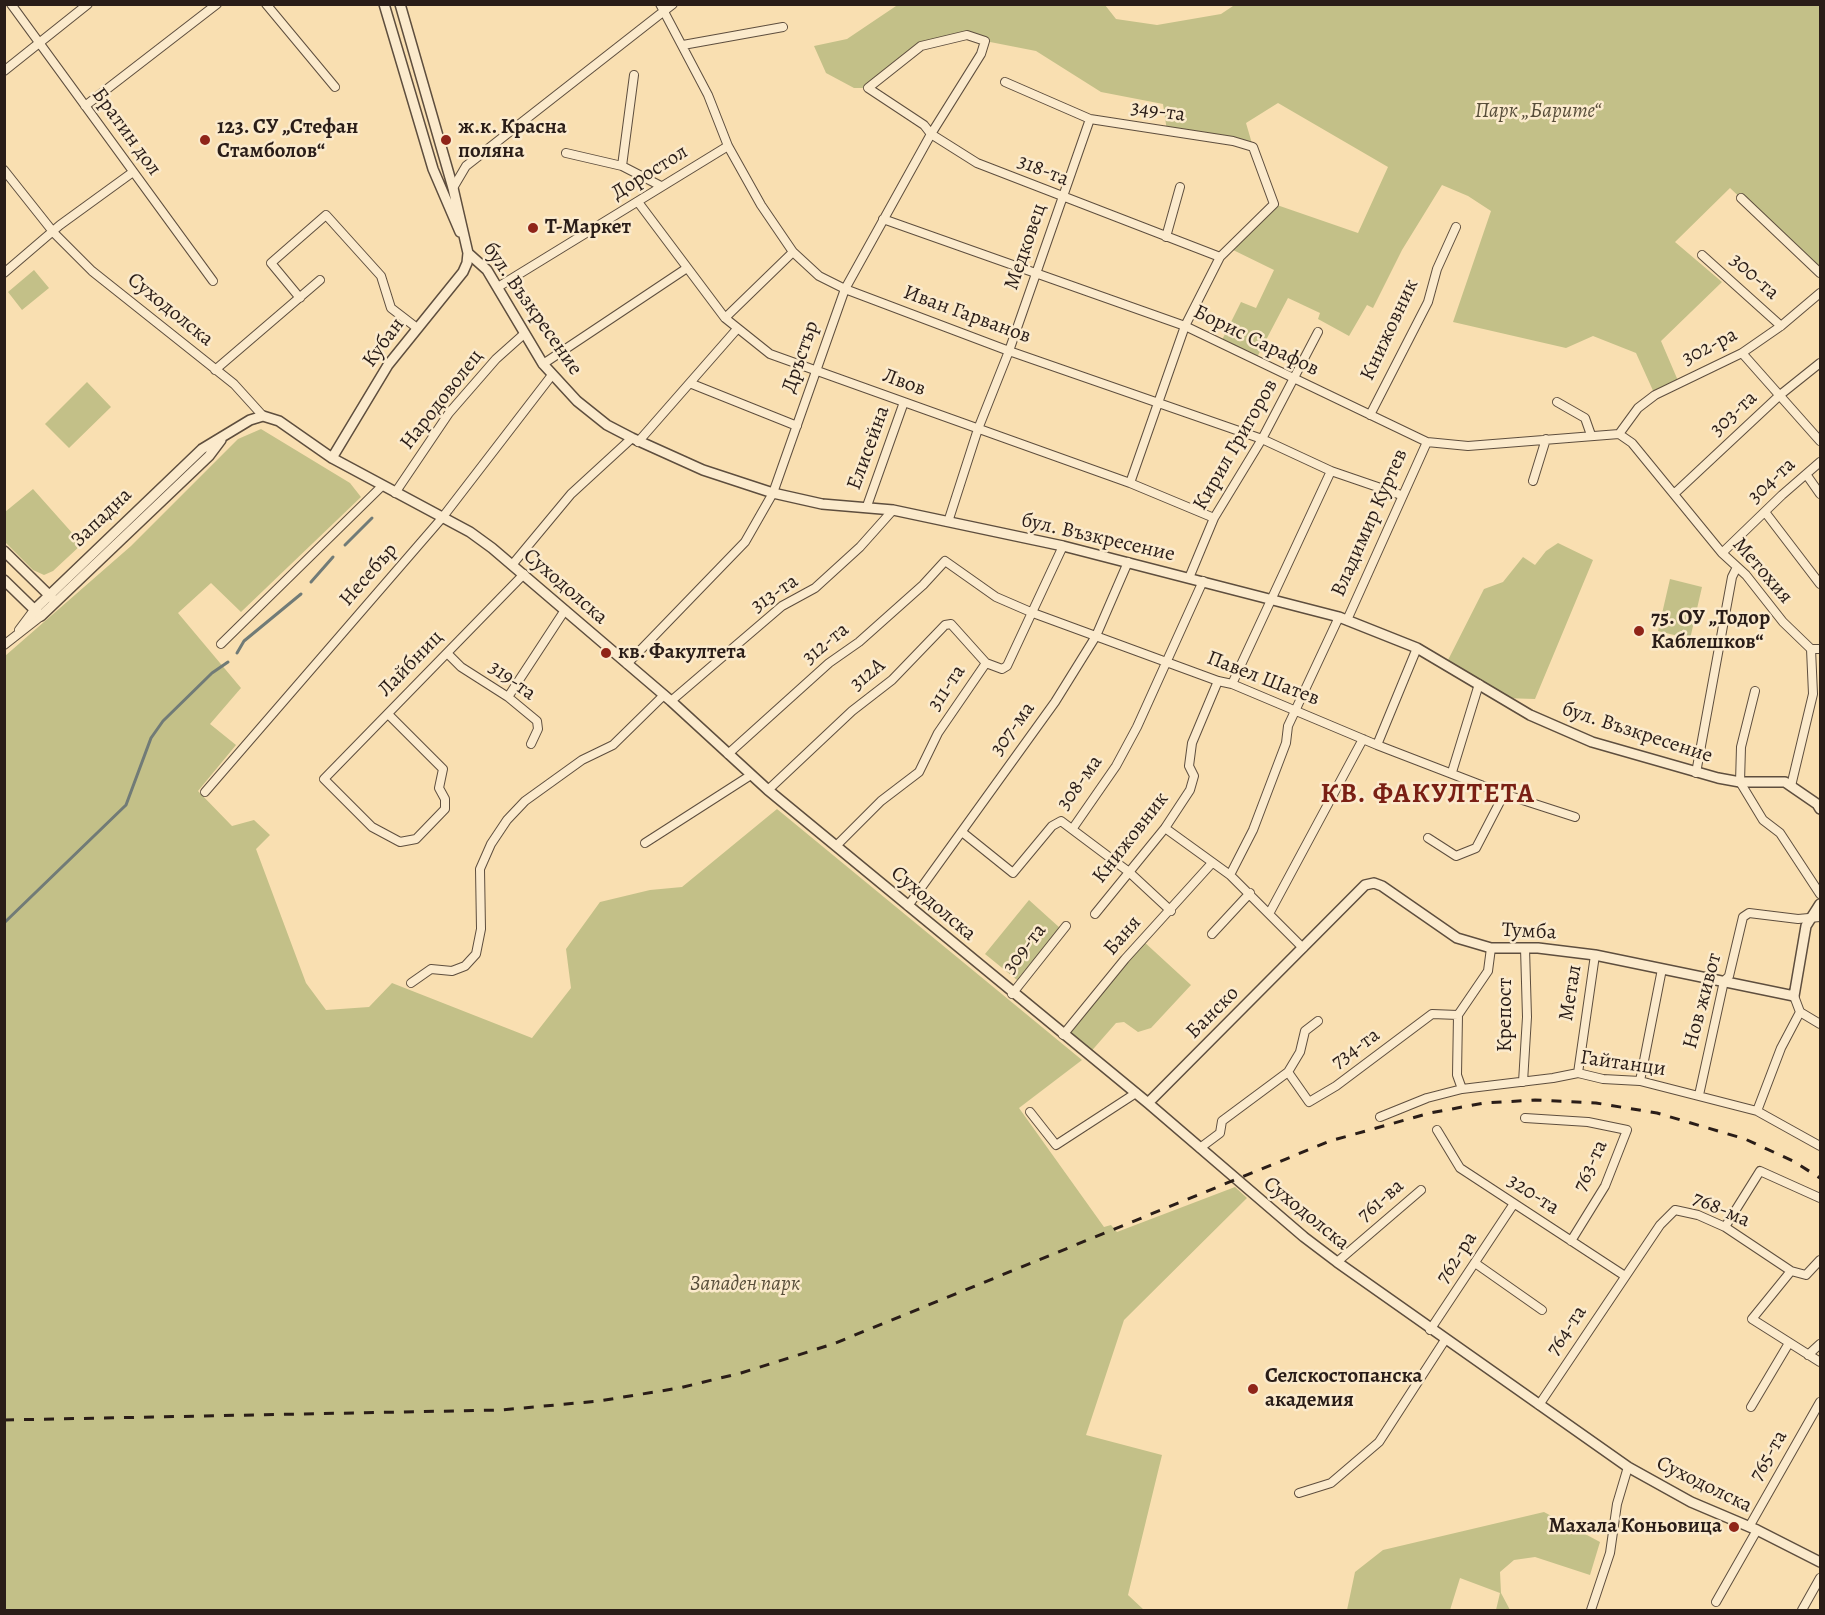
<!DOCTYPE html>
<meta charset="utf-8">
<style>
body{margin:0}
#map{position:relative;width:1825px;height:1615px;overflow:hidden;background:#f9dfb1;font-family:Alegreya,serif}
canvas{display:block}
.frame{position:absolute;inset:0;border:6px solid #2a1d18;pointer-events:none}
</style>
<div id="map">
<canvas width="1825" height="1615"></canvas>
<div class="frame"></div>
</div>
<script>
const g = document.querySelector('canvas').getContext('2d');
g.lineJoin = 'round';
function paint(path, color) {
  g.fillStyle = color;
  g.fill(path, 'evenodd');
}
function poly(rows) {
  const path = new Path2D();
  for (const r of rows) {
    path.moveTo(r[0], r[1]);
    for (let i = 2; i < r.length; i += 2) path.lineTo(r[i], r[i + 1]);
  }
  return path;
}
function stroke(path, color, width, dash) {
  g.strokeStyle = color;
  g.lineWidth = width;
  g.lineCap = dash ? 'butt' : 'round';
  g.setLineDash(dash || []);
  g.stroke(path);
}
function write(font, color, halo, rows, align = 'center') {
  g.font = font + ' Alegreya,serif';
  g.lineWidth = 5;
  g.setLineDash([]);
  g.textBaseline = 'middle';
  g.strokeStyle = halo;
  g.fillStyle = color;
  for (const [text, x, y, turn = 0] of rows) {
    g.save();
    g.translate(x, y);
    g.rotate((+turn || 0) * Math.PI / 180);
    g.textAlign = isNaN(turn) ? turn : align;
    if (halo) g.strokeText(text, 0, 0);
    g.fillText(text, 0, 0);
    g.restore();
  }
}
const green = poly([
 [899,4,1105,5,1116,19,1157,25,1221,14,1236,4,1820,5,1820,273,1730,188,1675,242,1722,282,1661,341,1679,383,1655,395,1636,353,1593,336,1566,348,1453,322,1491,211,1468,196,1442,185,1402,250,1373,308,1367,305,1349,336,1318,319,1320,313,1288,298,1255,361,1220,344,1241,302,1256,308,1274,270,1229,248,1274,204,1358,233,1388,167,1278,103,1246,123,1253,147,1167,131,1163,104,1101,92,1036,51,985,41,967,35,921,46,868,88,854,88,826,73,814,46,847,39],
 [34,270,49,288,22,310,8,292],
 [87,382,111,407,69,448,45,424],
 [261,429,350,483,361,497,241,612,211,583,178,613,241,688,210,724,236,745,198,791,232,826,254,820,270,835,256,849,306,983,326,1010,369,1007,392,983,532,1038,571,988,566,949,600,902,650,890,682,887,777,809,1082,1060,1019,1108,1104,1227,1111,1225,1117,1232,1235,1187,1247,1198,1124,1320,1086,1435,1162,1455,1128,1595,1144,1610,5,1610,5,656,131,546,238,439],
 [33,489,82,544,53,571,44,575,33,570,5,542,5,512],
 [1558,543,1593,560,1535,699,1502,698,1446,664,1484,589,1503,582,1523,557,1535,565,1546,551],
 [1670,579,1702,587,1690,639,1658,631],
 [1029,900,1060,928,1017,980,985,954],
 [1142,940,1191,985,1151,1028,1138,1032,1124,1022,1116,1023,1088,1055,1064,1035],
 [1544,1512,1600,1542,1590,1575,1535,1557,1514,1560,1500,1572,1501,1593,1510,1610,1496,1610,1500,1593,1460,1578,1450,1610,1347,1610,1355,1572,1383,1550]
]);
const stream = poly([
 [345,545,372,518],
 [311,582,333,557],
 [237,653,244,641,301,594],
 [4,923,126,805,151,738,163,721,212,673,228,662]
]);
const minor = poly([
 [11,4,213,281],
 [266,4,335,87],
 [660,4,708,95,728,146,761,205,793,252,819,276,845,289,1009,351,1262,439,1331,471,1401,495],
 [683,45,783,27],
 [4,71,88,4],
 [634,75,622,166,661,186],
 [1005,82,1090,119,1233,141,1253,147,1274,204,1220,257,1185,326,1130,483],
 [85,106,217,4],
 [566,153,622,166],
 [4,170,54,233,92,271,234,384,263,416],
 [453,188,466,166,673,4],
 [1741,198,1820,273],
 [638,202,725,318,770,354,1130,483,1214,518],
 [883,219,1185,326,1427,442,1468,446,1619,434],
 [1166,237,1180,187],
 [1702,255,1781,326],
 [4,273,60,225,133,172],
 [498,287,728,146],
 [300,298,271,263,326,215,381,276,391,308,417,328],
 [725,318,793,252],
 [1742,353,1820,441],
 [543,364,687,268],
 [215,370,320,280],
 [692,384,797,426],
 [1557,402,1585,418,1591,435],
 [1370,415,1428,302,1437,269,1456,227],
 [1619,434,1632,443,1722,553,1746,575,1783,622,1811,649,1813,694,1791,786],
 [1619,434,1638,408,1655,395,1742,353,1781,326,1820,293],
 [638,442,737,329],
 [1806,474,1820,494],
 [1533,481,1546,439],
 [395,493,449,413,496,359,524,334],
 [1674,494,1780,395,1820,363],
 [867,506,904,402],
 [1765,512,1820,584],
 [948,522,978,429,1009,351,1090,119],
 [1722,553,1782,495,1820,462],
 [512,565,571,494,632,438],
 [1189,578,1214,518,1262,439,1318,332],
 [1347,620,1427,442],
 [19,630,34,610],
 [221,644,382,486],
 [4,645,41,616],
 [1811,649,1820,649],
 [447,653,461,667,508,697,537,721,538,729,531,744],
 [986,663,1002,669,1007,666,1063,546],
 [627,664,745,542,773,493,845,289,931,134,981,54,985,41,967,35,921,46,868,88,924,125,931,134,977,163,1220,257],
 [1232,684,1331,471],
 [1755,691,1741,747,1740,782,1763,820,1780,833,1820,894],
 [508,697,565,610],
 [671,701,782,606,815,588,860,547,893,510],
 [388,714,443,769,439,788,445,799,445,809,416,839,400,842,372,827,324,779,524,574],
 [1377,745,1417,648],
 [728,754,829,663,859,642,923,585,945,561,996,597,1033,613,1218,681,1232,684,1377,745,1504,794,1575,817],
 [1452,772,1479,684],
 [1696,773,1732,577,1737,567],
 [768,790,852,711,892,680,945,625,951,624,986,663],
 [205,792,442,518,552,375],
 [1073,828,1116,766,1137,727,1203,581],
 [1165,828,1230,875,1303,948],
 [962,832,1013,873,1052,826,1061,821,1129,872,1171,911],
 [1428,838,1456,856,1476,848,1504,794],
 [645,843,751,775],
 [836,846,881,801,919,772,938,733,986,663],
 [1230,875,1253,830,1286,743,1288,726,1339,617],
 [908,906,1055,702,1096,636,1128,562],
 [1270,912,1363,739],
 [1095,914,1165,828,1190,790,1194,776,1189,766,1192,743,1218,681],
 [1212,934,1250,893],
 [411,983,431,969,452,971,465,966,476,954,481,929,480,869,491,844,507,820,525,801,582,760,613,745,664,695],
 [1012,994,1066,926],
 [1800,1012,1820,1024],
 [1063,1035,1125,959,1212,863],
 [1288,1072,1309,1102,1336,1086,1432,1014,1458,1015],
 [1578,1073,1595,955],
 [1640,1081,1662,969],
 [1523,1082,1527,1017,1525,948],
 [1462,1089,1457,1075,1458,1015,1488,971,1491,948],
 [1699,1095,1724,981,1729,976,1743,917,1749,913,1798,919,1820,917],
 [1757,1111,1781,1048,1800,1012,1794,996],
 [1030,1112,1056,1145,1136,1093],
 [1380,1117,1427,1098,1462,1089,1553,1078,1578,1073,1603,1079,1640,1081,1757,1111,1820,1146],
 [1525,1118,1588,1122,1627,1130,1605,1186,1571,1241],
 [1437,1130,1460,1168,1625,1276],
 [1200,1148,1220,1133,1222,1121,1288,1072,1300,1052,1305,1031,1318,1021],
 [1725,1227,1760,1171,1820,1198],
 [1337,1262,1421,1190],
 [1475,1263,1542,1310],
 [1791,1271,1752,1319,1820,1362],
 [1430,1330,1513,1205],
 [1808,1355,1820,1344],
 [1539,1405,1660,1225,1675,1210,1698,1215,1725,1227,1791,1271,1806,1275,1820,1260],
 [1751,1407,1789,1343],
 [1299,1493,1331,1483,1379,1442,1445,1340],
 [1749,1527,1820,1402],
 [1716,1602,1757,1530],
 [1591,1610,1610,1553,1617,1504,1628,1467],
 [1802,1610,1820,1578]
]);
const tertiary = poly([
 [384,4,433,169,460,232],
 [468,253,487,270,543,364,577,401,607,425,632,438,703,470,773,493,822,504,893,510,1063,546,1339,617,1417,648,1530,715,1592,742,1718,778,1740,782,1785,782,1817,804,1820,809],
 [332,458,388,365,463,272,467,263,468,253,453,188,400,4],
 [4,551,52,598],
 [4,580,41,616,209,456,221,440],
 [34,610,202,449,250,420,263,416,279,421,332,458,470,532,492,548,671,701,768,790,1148,1103,1304,1237,1337,1262,1628,1467,1691,1502,1757,1530,1820,1562],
 [1148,1103,1365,885,1374,883,1382,886,1457,938,1491,948,1538,948,1595,955,1794,996,1806,926,1820,904]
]);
const rail = poly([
 [4,1420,501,1410,599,1401,679,1388,741,1373,833,1344,1330,1141,1430,1113,1484,1103,1535,1100,1596,1103,1657,1113,1745,1139,1793,1161,1820,1178]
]);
const markers = [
 [205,140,6,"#8f2418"],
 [446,140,6,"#8f2418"],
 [533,228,6,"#8f2418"],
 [1639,631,6,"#8f2418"],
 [606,653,6,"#8f2418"],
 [1253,1389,6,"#8f2418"],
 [1734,1527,6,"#8f2418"]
];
const streetNames = [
 ["349-та",1158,112,8],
 ["Братин дол",126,132,54],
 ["318-та",1043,171,22],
 ["Доростол",650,173,-32],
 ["Медковец",1026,247,-71],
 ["300-та",1754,277,42],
 ["бул. Възкресение",532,309,55],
 ["Суходолска",170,310,39],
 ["Иван Гарванов",967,315,20],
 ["Книжовник",1390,330,-65],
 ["Борис Сарафов",1256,341,26],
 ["Кубан",384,343,-54],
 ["302-ра",1710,347,-27],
 ["Дръстър",801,357,-71],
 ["Лвов",904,383,20],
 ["Народоволец",442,400,-52],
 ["303-та",1734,414,-43],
 ["Кирил Григоров",1236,445,-60],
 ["Елисейна",869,448,-70],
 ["304-та",1772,481,-43],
 ["Западна",102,518,-44],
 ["Владимир Куртев",1370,523,-66],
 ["бул. Възкресение",1098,538,13],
 ["Метохия",1762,571,49],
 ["Несебър",369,575,-49],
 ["Суходолска",565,587,41],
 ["313-та",775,594,-34],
 ["312-та",826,644,-39],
 ["Лайбниц",411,664,-46],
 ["312А",868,675,-39],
 ["Павел Шатев",1263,679,21],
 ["319-та",512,681,36],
 ["311-та",947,688,-56],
 ["307-ма",1013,729,-54],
 ["бул. Възкресение",1637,733,18],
 ["308-ма",1080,783,-54],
 ["Книжовник",1131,838,-52],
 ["Суходолска",933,904,40],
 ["Тумба",1529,932,3],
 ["Баня",1123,936,-49],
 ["309-та",1025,949,-52],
 ["Метал",1571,993,-81],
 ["Нов живот",1703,1001,-75],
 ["Банско",1213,1013,-45],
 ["Крепост",1506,1015,-90],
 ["734-та",1356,1049,-36],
 ["Гайтанци",1623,1064,8],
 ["763-та",1591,1166,-65],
 ["320-та",1533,1195,33],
 ["761-ва",1381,1201,-41],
 ["768-ма",1721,1210,24],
 ["Суходолска",1306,1214,39],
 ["762-ра",1457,1258,-57],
 ["764-та",1567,1331,-56],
 ["765-та",1769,1456,-60],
 ["Суходолска",1704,1485,26]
];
const parkNames = [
 ["Парк „Барите“",1538,112],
 ["Западен парк",745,1285]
];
const poiNames = [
 ["123. СУ „Стефан",217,128],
 ["Стамболов“",217,152],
 ["ж.к. Красна",458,128],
 ["поляна",458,152],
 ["Т-Маркет",545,228],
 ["75. ОУ „Тодор",1651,619],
 ["Каблешков“",1651,643],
 ["кв. Факултета",618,653],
 ["Селскостопанска",1265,1377],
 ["академия",1265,1401],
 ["Махала Коньовица",1722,1527,"right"]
];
const districtNames = [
 ["КВ. ФАКУЛТЕТА",1428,795]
];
paint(green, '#c3c088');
stroke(stream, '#717b77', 3);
stroke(minor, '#5e4e3e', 10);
stroke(tertiary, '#5e4e3e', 12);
stroke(minor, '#fbeacc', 8);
stroke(tertiary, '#fbeacc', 9);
stroke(rail, '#2a1d18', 3, [10, 10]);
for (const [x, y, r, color] of markers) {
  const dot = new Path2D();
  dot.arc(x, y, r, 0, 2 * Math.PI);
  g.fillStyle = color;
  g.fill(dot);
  stroke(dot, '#fbeacc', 2);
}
write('21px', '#2a1d18', '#fbeacc', streetNames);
write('italic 21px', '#584e3a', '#fbeacc', parkNames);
write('bold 21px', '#2a1d18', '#fbeacc', poiNames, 'left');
g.letterSpacing = '1.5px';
write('bold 27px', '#7a1f14', '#fbeacc', districtNames);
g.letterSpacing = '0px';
</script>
